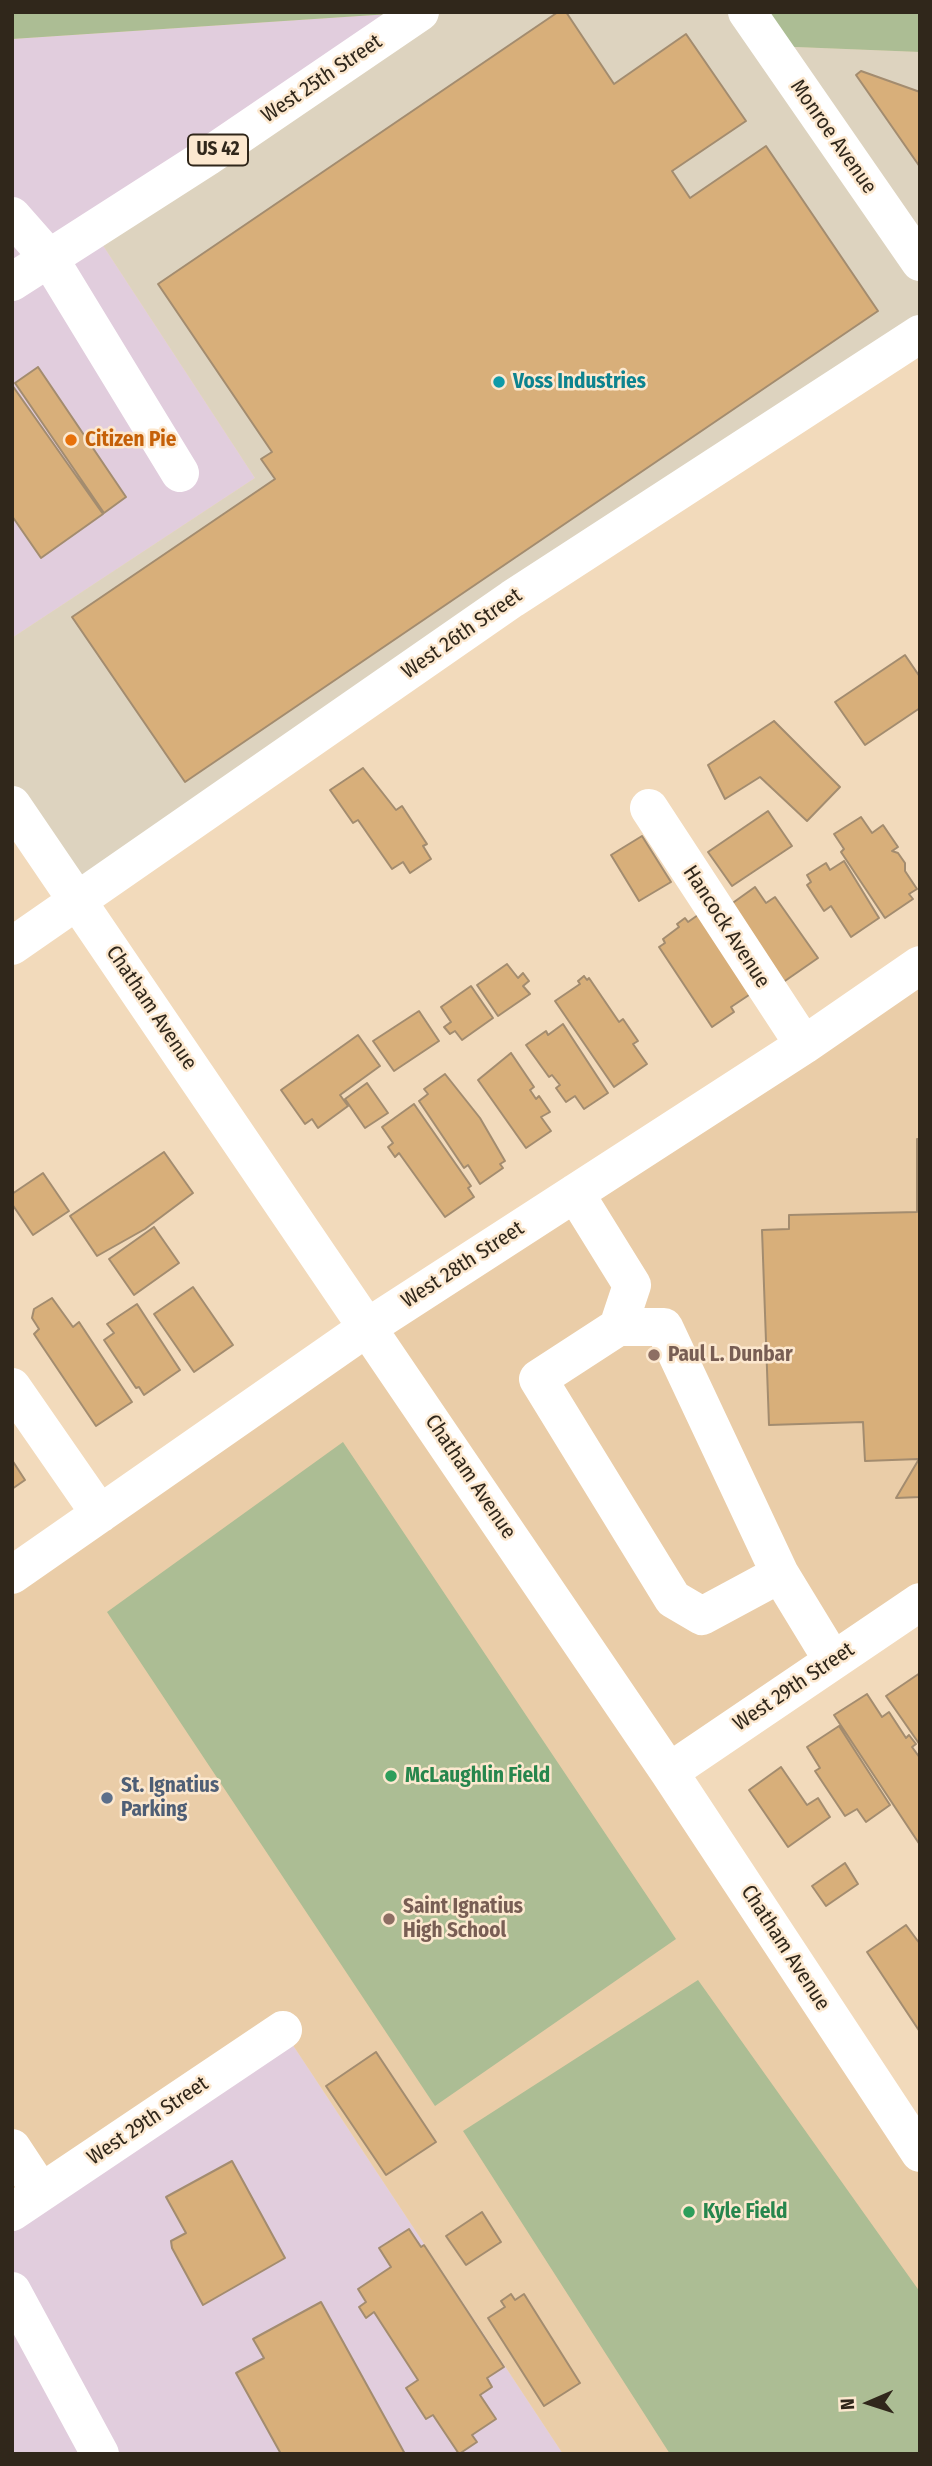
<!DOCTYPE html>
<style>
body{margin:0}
#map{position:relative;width:932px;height:2466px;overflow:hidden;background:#f2dabb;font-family:"Fira Sans Condensed",sans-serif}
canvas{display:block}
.frame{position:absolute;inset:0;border:14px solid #30271b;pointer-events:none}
.north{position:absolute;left:834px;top:2368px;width:70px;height:70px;-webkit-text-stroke:5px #fce8cf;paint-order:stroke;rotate:267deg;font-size:19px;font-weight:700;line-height:28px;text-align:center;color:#30271b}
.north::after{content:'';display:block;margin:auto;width:24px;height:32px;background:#30271b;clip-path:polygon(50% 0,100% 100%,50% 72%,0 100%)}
</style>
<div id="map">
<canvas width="932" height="2466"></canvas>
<div class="frame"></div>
<div class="north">N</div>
</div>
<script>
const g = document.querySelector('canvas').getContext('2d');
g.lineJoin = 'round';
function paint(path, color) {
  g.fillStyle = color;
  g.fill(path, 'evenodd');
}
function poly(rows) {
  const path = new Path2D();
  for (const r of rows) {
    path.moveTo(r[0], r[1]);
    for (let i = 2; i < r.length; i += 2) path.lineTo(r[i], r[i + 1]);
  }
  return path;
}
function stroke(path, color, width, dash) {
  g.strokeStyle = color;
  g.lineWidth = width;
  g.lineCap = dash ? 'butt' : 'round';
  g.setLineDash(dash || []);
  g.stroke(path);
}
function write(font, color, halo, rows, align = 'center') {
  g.font = font + ' "Fira Sans Condensed",sans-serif';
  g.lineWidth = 5;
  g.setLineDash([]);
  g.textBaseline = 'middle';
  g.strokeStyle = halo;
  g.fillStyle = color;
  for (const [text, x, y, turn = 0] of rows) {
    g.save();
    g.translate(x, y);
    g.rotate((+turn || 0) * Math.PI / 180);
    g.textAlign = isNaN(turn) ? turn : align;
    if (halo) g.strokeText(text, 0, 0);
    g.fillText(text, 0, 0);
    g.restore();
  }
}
const commercial = poly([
 [420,12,93,230,255,478,12,638,12,39],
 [283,2030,563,2454,12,2454,12,2212]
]);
const industrial = poly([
 [420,12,747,12,771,46,920,52,920,339,93,899,12,805,12,638,255,478,93,230]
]);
const built = poly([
 [920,965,920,1602,669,1772,920,2153,920,2454,563,2454,283,2030,12,2212,12,1575]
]);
const green = poly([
 [12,12,420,12,12,39],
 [747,12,920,12,920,52,771,46],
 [343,1442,676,1939,435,2106,107,1612],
 [698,1980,920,2292,920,2454,670,2454,463,2131]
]);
const building = poly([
 [558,12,566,12,614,84,686,34,746,121,672,171,690,198,766,146,878,311,185,782,72,617,275,479,261,459,272,452,158,284,558,12],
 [861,71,920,92,920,167,856,75,861,71],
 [38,367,126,497,104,513,15,383,38,367],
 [12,385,103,514,41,558,12,516,12,385],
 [905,655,920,677,920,708,865,745,835,702,905,655],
 [774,721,840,787,807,821,760,777,725,799,708,765,774,721],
 [363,768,396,810,402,806,427,844,423,846,431,859,410,873,403,862,392,869,358,820,353,823,330,790,363,768],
 [768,811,792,846,732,886,708,852,768,811],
 [861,817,872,833,883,825,898,847,892,851,898,853,905,863,905,871,917,889,909,894,913,899,885,918,841,852,844,849,834,834,861,817],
 [642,836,671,882,639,901,611,855,642,836],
 [844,861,879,918,851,937,831,906,824,911,807,885,811,882,807,875,826,863,830,870,844,861],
 [755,887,766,903,775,897,818,958,782,983,727,907,755,887],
 [708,908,755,991,731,1007,734,1012,712,1027,659,947,665,943,663,939,679,927,677,924,685,918,688,922,708,908],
 [507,964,518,978,523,973,529,981,523,986,530,994,498,1016,477,985,507,964],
 [584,976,587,980,589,978,619,1022,623,1019,638,1041,633,1044,647,1064,614,1087,555,1001,580,984,578,981,584,976],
 [471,986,493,1018,462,1040,455,1031,450,1034,444,1027,451,1022,441,1007,471,986],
 [419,1011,439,1041,394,1071,373,1041,419,1011],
 [563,1024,608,1093,584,1109,575,1096,566,1102,556,1088,560,1085,552,1075,549,1077,526,1045,546,1031,548,1035,563,1024],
 [358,1035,380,1066,340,1095,348,1106,318,1128,312,1119,305,1124,281,1090,358,1035],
 [511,1053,534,1087,530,1090,536,1099,539,1096,550,1112,541,1117,551,1131,526,1148,478,1080,511,1053],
 [445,1074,480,1118,505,1161,500,1164,503,1168,480,1184,468,1165,464,1168,419,1101,428,1094,424,1089,445,1074],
 [367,1083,388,1113,365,1128,345,1099,367,1083],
 [414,1104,471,1186,468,1188,474,1197,445,1217,399,1153,395,1157,388,1147,393,1143,382,1127,414,1104],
 [917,1139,920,1139,920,1497,896,1498,919,1459,865,1461,863,1422,769,1425,762,1230,789,1229,789,1215,917,1212,917,1139],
 [164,1152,193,1193,145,1229,97,1256,70,1216,164,1152],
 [43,1173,69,1211,33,1235,12,1204,12,1194,43,1173],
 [154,1227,179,1263,134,1295,109,1259,154,1227],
 [193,1287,233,1345,194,1372,154,1314,193,1287],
 [52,1298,73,1327,79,1322,132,1402,96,1426,34,1334,39,1329,32,1318,34,1309,52,1298],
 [137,1304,180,1370,144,1395,139,1387,136,1388,104,1340,114,1333,107,1324,137,1304],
 [12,1460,25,1480,12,1489,12,1460],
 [920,1673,920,1745,886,1696,920,1673],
 [867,1694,882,1717,889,1712,906,1738,909,1735,916,1744,912,1747,920,1758,920,1845,834,1715,867,1694],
 [839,1726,890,1805,866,1822,857,1809,845,1816,815,1771,820,1768,807,1747,839,1726],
 [781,1767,807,1805,818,1798,830,1817,788,1847,749,1790,781,1767],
 [845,1863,858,1884,826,1906,812,1886,845,1863],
 [906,1925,920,1944,920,2032,867,1952,906,1925],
 [376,2052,436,2142,386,2175,326,2086,376,2052],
 [232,2161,285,2258,203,2305,172,2248,171,2241,186,2233,166,2197,232,2161],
 [482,2212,501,2242,466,2265,446,2236,482,2212],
 [409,2229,421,2247,424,2245,504,2367,487,2378,492,2387,480,2395,496,2419,472,2435,477,2442,459,2454,433,2415,426,2419,406,2388,418,2380,374,2312,366,2318,359,2307,366,2302,358,2289,391,2267,379,2248,409,2229],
 [511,2294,515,2300,524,2294,580,2383,544,2406,488,2318,505,2307,501,2301,511,2294],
 [321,2302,405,2454,281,2454,236,2373,264,2358,253,2339,321,2302]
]);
const minor = poly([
 [747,12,920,262],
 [12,216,49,258,180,473],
 [12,805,669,1772,920,2153],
 [649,808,804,1045],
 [12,946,512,599,920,334],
 [575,1193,632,1285,618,1327],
 [12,1387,100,1514],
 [780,1574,702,1616,673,1599,538,1379,618,1327,664,1327,780,1574,833,1661],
 [12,1575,368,1327,804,1045,920,965],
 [669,1772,920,1602],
 [12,2148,41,2192],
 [12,2212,283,2030],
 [12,2291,100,2454]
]);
const major = poly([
 [12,282,207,157,420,12]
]);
const markers = [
 [499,382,7,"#0f9aa8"],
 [71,440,7,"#e8710a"],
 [654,1355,7,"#8d6e63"],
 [391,1776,7,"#2e9e5b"],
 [107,1798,7,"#5c6f8a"],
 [389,1919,7,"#8d6e63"],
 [689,2212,7,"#2e9e5b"]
];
const shields = [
 [218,150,60]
];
const shieldNames = [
 ["US 42",218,150]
];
const streetNames = [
 ["West 25th Street",322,79,-34],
 ["Monroe Avenue",833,137,55],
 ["West 26th Street",462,634,-35],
 ["Hancock Avenue",726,927,57],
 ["Chatham Avenue",151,1008,56],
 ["West 28th Street",463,1265,-33],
 ["Chatham Avenue",470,1477,56],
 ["West 29th Street",794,1687,-34],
 ["Chatham Avenue",785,1948,57],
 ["West 29th Street",148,2121,-34]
];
const cultureNames = [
 ["Voss Industries",513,382]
];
const foodNames = [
 ["Citizen Pie",85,440]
];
const educationNames = [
 ["Paul L. Dunbar",668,1355],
 ["Saint Ignatius",403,1907],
 ["High School",403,1931]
];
const leisureNames = [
 ["McLaughlin Field",405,1776],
 ["Kyle Field",703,2212]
];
const serviceNames = [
 ["St. Ignatius",121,1786],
 ["Parking",121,1810]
];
paint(commercial, '#e1cddd');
paint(industrial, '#ddd3bf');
paint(built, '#eacda8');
paint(green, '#acbd94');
paint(building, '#d8af7a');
stroke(building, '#a38c6f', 2);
stroke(minor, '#fff', 38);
stroke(major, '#fff', 38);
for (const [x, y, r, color] of markers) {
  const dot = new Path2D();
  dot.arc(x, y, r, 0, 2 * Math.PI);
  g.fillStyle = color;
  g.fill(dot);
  stroke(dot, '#fce8cf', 2.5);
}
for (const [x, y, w] of shields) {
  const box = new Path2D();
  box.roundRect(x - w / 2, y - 15.5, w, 31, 5);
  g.fillStyle = '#fce8cf';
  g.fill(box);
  stroke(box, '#30271b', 2);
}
write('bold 19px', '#30271b', null, shieldNames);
write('21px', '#30271b', '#fce8cf', streetNames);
write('bold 21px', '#0d838f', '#fce8cf', cultureNames, 'left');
write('bold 21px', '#c56008', '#fce8cf', foodNames, 'left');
write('bold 21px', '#785e54', '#fce8cf', educationNames, 'left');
write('bold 21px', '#27864d', '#fce8cf', leisureNames, 'left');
write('bold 21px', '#4e5e75', '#fce8cf', serviceNames, 'left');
</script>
